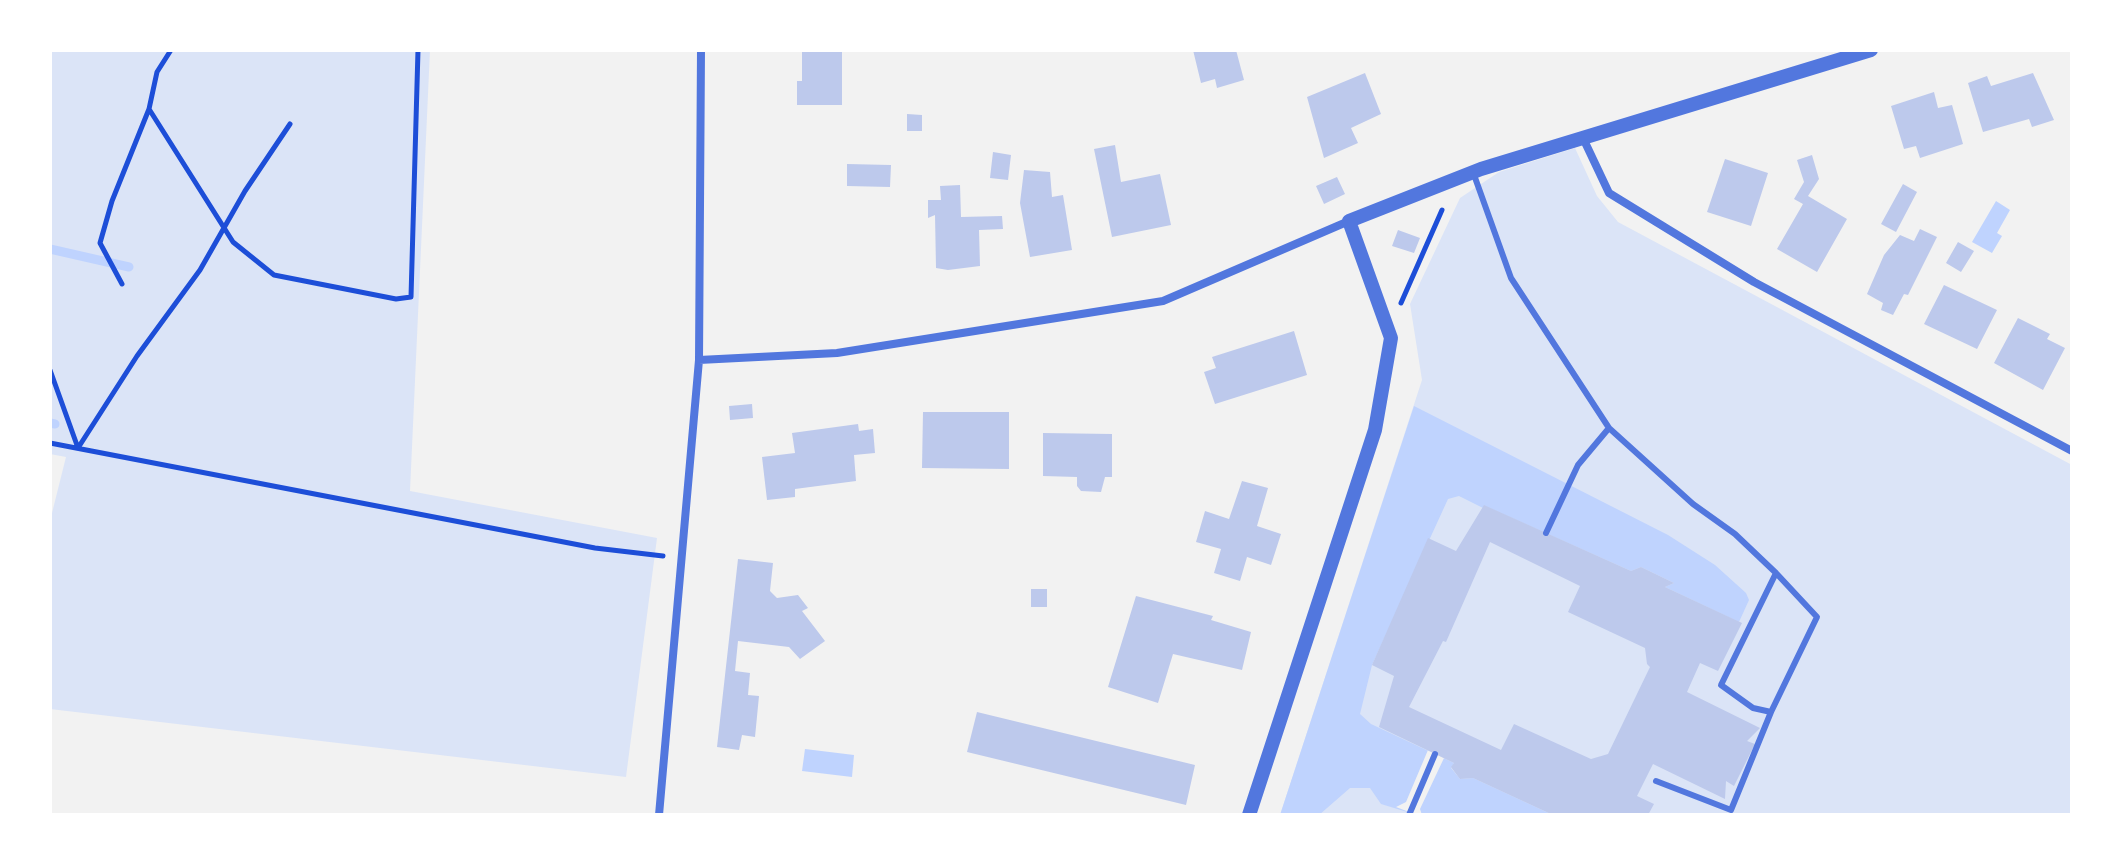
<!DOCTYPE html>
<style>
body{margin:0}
#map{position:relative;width:2122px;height:865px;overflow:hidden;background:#f2f2f2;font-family:"PT Sans Narrow",sans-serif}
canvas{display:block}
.frame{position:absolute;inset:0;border:52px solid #fff;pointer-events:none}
</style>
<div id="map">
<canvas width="2122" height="865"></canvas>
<div class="frame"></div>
</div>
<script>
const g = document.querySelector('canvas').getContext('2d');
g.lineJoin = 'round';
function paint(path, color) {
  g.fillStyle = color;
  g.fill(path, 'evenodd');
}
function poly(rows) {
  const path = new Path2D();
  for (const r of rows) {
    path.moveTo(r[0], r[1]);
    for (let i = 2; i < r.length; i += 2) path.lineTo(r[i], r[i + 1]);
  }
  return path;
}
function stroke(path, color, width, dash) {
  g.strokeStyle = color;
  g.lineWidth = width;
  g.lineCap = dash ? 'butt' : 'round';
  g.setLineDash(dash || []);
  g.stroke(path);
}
const green = poly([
 [50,50,430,50,410,491,657,538,626,777,50,709,50,521,66,457,50,454],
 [1575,148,1597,196,1618,222,2072,465,2072,815,1280,815,1422,380,1410,304,1460,198,1499,172]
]);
const water = poly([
 [1996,201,2010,210,1997,233,2002,236,1992,253,1972,242],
 [1414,406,1668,535,1715,565,1746,593,1749,600,1739,622,1665,587,1674,583,1641,567,1631,571,1485,506,1483,508,1459,496,1448,499,1372,665,1360,714,1371,724,1454,763,1451,768,1460,779,1473,778,1553,815,1417,815,1381,804,1370,788,1350,788,1319,815,1280,815],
 [805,749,854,755,852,777,802,771]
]);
const pier = poly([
 [1428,750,1444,758,1420,809,1422,815,1417,815,1396,807,1406,802]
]);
const stream = poly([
 [50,249,129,267],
 [50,423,55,424]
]);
const building = poly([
 [802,50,842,50,842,105,797,105,797,81,802,81],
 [1193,50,1236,50,1244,80,1217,88,1215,79,1201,83],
 [1365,73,1381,114,1351,128,1358,143,1324,158,1307,97],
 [2033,73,2054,120,2032,127,2029,119,1983,132,1968,83,1987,76,1991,86],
 [1934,92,1938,108,1952,105,1963,144,1920,158,1916,146,1904,149,1891,106],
 [907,114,922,115,922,131,907,131],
 [1115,145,1121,182,1160,174,1171,225,1112,237,1094,149],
 [993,152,1011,155,1008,180,990,178],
 [1812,155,1819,179,1808,196,1847,219,1817,272,1777,249,1803,204,1794,199,1804,182,1797,160],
 [1725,159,1768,173,1751,226,1707,212],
 [847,164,891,165,890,187,847,186],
 [1024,170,1050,172,1052,197,1063,195,1072,250,1030,257,1020,203],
 [1337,177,1345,194,1324,204,1316,186],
 [1903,184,1917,192,1896,232,1881,224],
 [960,185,961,217,1002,216,1003,229,979,230,980,266,948,270,936,268,935,215,928,218,928,200,941,200,940,186],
 [1920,229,1937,237,1908,295,1904,294,1893,315,1881,310,1883,303,1867,294,1884,255,1900,235,1914,241],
 [1398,230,1420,238,1414,253,1392,246],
 [1958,242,1974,251,1961,272,1946,263],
 [1944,285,1997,310,1977,349,1924,324],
 [2018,318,2050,334,2047,339,2065,348,2043,390,1994,363],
 [1294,331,1307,375,1215,404,1204,372,1216,368,1212,357],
 [752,404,753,418,730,420,729,406],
 [923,412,1009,412,1009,469,922,468],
 [858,424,859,431,873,429,875,453,854,455,856,481,795,489,795,497,767,500,762,457,795,453,792,433],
 [1043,433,1112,434,1112,477,1105,477,1101,492,1081,491,1077,486,1077,477,1043,476],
 [1242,481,1268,488,1257,526,1281,534,1271,565,1247,557,1240,581,1214,573,1221,549,1196,542,1205,511,1229,519],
 [1484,505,1631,571,1641,567,1674,583,1665,587,1742,623,1718,671,1700,663,1687,692,1760,728,1747,741,1755,744,1734,786,1726,781,1725,799,1653,764,1637,796,1654,804,1648,815,1553,815,1473,778,1460,779,1451,767,1454,763,1379,727,1394,676,1372,665,1428,538,1456,551],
 [1490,542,1580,586,1568,612,1645,648,1647,664,1650,667,1608,754,1591,759,1514,724,1501,750,1409,707,1443,641,1446,642],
 [738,559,773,563,770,591,777,598,798,595,808,608,802,611,825,641,800,659,789,647,738,641,735,671,750,673,748,695,759,696,755,737,742,735,739,750,717,747],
 [1031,589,1047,589,1047,607,1031,607],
 [1136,596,1213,616,1211,620,1251,632,1242,670,1173,654,1158,703,1108,687],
 [977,712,1195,765,1186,805,967,752]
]);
const path = poly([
 [171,50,157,72,149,109,233,242,274,275,396,299,411,297,418,50],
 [122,284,100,243,112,201,149,109],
 [1401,303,1442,210],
 [50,370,78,448],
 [50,443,595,548,663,556],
 [78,448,137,356,200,270,245,191,290,124]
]);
const service = poly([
 [1473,172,1511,278,1609,428,1693,504,1735,534,1776,573,1721,685,1753,708,1771,712,1817,617,1776,573],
 [1546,533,1578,465,1609,428],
 [1656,781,1731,810,1771,712],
 [1409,815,1435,754]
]);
const minor = poly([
 [1583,138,1609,193,1754,282,2072,451],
 [699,360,837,353,1163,301,1349,221],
 [659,815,699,360,701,50]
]);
const tertiary = poly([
 [1249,815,1375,430,1391,338,1349,221,1481,169,1871,50]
]);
paint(green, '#dbe4f7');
paint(water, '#bfd3fe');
paint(pier, '#f2f2f2');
stroke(stream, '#bfd3fe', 9);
paint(building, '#bdc9ec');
stroke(path, '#1d4ed8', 5);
stroke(service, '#5277de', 6);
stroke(minor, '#5277de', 8);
stroke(tertiary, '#5277de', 14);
</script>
